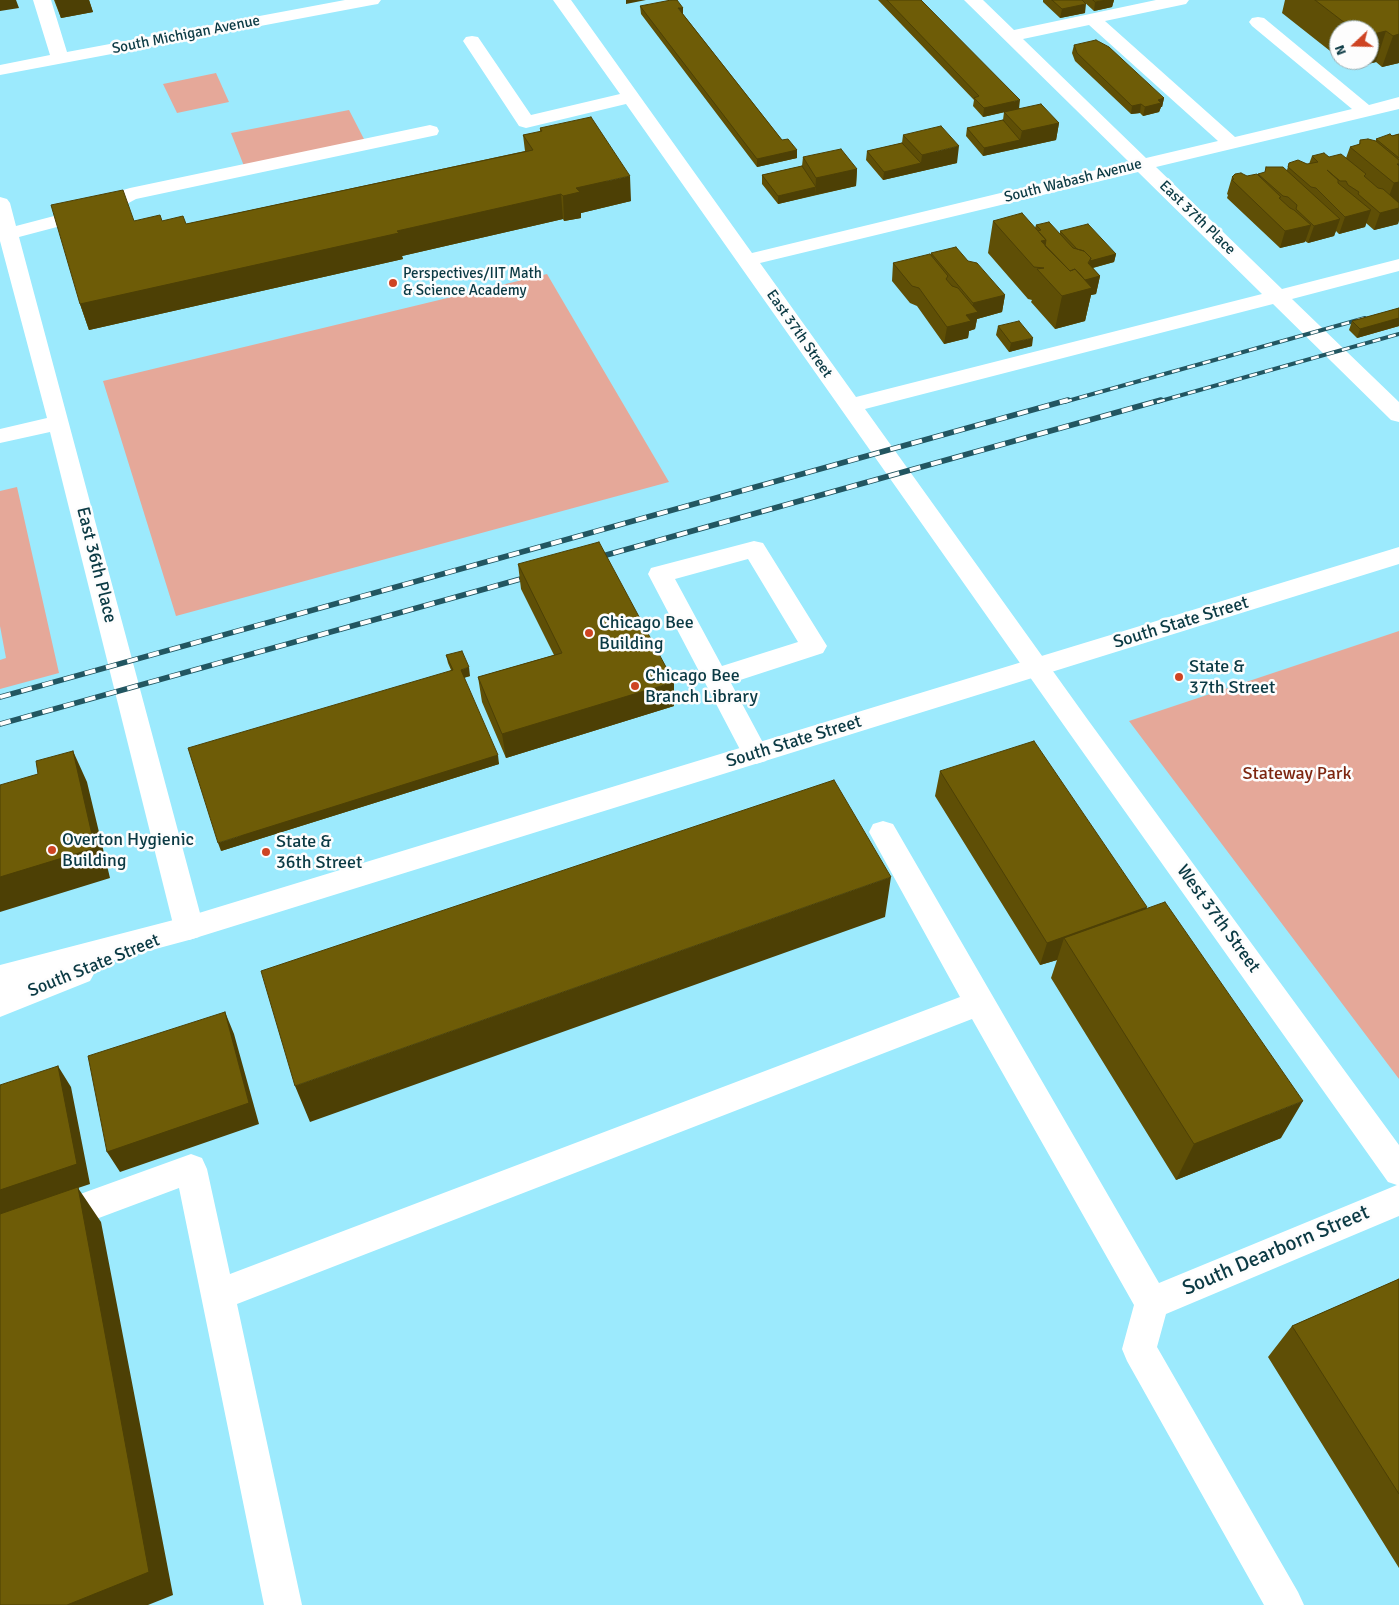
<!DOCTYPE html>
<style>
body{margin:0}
#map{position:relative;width:1399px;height:1605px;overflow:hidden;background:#9ceafd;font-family:Signika,sans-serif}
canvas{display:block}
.north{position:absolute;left:1329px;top:20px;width:50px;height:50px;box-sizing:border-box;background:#fdfdfd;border:1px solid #9cafb3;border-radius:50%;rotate:249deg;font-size:14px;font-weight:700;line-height:20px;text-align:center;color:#0b3a44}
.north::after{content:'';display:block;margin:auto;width:18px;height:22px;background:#ce4423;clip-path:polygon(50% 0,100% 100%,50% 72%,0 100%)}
</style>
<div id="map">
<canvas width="1399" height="1605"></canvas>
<div class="north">N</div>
</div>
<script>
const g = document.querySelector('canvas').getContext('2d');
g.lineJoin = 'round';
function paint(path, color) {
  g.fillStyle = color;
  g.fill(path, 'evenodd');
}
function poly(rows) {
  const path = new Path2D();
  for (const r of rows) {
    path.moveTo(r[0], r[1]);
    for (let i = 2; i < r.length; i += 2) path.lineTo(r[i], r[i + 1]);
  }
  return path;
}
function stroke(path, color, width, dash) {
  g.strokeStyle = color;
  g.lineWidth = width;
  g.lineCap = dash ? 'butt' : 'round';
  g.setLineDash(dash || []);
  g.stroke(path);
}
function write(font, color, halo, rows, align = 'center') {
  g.font = font + ' Signika,sans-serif';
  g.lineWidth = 5;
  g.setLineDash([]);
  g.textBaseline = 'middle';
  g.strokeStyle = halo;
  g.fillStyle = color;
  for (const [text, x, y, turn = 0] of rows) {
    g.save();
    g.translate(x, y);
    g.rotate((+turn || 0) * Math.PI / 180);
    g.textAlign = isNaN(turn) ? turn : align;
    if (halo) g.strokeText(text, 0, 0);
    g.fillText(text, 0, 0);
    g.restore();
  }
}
const green = poly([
 [216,73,229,102,177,113,163,84],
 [349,110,365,141,244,166,231,133],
 [547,274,669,482,176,616,103,381],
 [17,487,59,673,0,689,0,660,6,658,0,626,0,491],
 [1399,631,1399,1079,1129,721]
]);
const minor = poly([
 [33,0,51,0,67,52,345,0,381,0,378,4,372,5,0,75,0,65,50,55,33,0],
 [553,0,571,0,752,253,1129,162,964,0,983,0,1014,30,1156,0,1189,0,1186,4,1105,21,1235,137,1352,109,1252,26,1249,22,1252,18,1258,17,1264,18,1369,105,1399,97,1399,109,1156,167,1282,289,1399,259,1399,271,1292,299,1399,402,1399,422,1391,420,1273,304,865,409,1088,720,1399,1145,1399,1216,1166,1314,1157,1347,1298,1592,1304,1605,1264,1605,1127,1361,1122,1349,1134,1305,972,1019,237,1304,302,1605,264,1605,179,1188,0,1255,0,1223,191,1154,202,1158,207,1169,230,1274,960,997,869,832,873,824,883,821,893,824,1159,1283,1397,1185,1388,1182,1070,734,626,104,526,128,519,126,463,41,466,37,472,36,478,37,531,115,620,94,553,0],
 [1089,25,1218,141,1146,158,1023,39,1089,25],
 [1138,172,1262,294,856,397,760,263,1138,172],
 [430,125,437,127,439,131,437,135,136,199,110,213,19,237,204,928,199,937,189,940,179,937,174,928,50,432,0,443,0,429,47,418,0,241,0,197,7,199,10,203,16,226,96,205,123,190,130,188,430,125],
 [754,541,763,543,827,646,823,653,731,683,769,754,766,761,756,764,746,761,648,574,651,568,754,541],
 [748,559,798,642,722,666,675,579,748,559]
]);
const major = poly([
 [1399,547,1399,564,189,940,92,966,95,972,90,981,0,1017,0,965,189,916,1399,547]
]);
const railFar1 = poly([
 [1064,402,1365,318],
 [1157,402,1399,334]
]);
const rail = poly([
 [592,559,1161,400],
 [0,697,1068,400],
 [0,724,535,575]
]);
const wall = poly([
 [54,0,89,0,93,12,61,18],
 [878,0,921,0,1019,108,1059,123,1056,140,983,156,966,136,967,128,1003,120,1004,112,983,117,973,106,974,100],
 [1043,0,1082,0,1085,13,1060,18,1043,2],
 [1082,0,1114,0,1112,7,1094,11],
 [1285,0,1399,0,1399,63,1382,67,1376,62,1352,68,1342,60,1369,60,1369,30,1339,30,1339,58,1282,13],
 [640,6,683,14,782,140,797,150,797,158,757,167,641,14],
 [1074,45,1164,98,1162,107,1161,107,1159,112,1143,116,1140,113,1131,114,1075,61,1072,53],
 [540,128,631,201,581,213,581,218,564,221,563,219,402,256,403,259,89,330,80,304,134,221,162,221,186,224,525,151,523,135,540,132],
 [1399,134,1399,220,1398,224,1374,230,1366,223,1365,227,1339,234,1336,231,1334,236,1308,243,1305,241,1305,242,1280,248,1227,198,1228,195,1227,194,1232,177,1258,176,1258,174,1265,173,1266,167,1287,170,1289,163,1309,164,1312,156,1346,158,1350,147,1359,145,1360,140,1376,141,1376,139],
 [903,135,957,163,883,180,866,160,867,151,902,143],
 [803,157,857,169,856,186,778,204,762,184,762,175,802,166],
 [993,221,1035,228,1036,225,1060,234,1060,231,1116,254,1114,262,1093,268,1100,276,1096,294,1091,295,1085,321,1055,329,1031,302,1032,300,1028,299,988,253],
 [931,253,968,261,1005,295,1002,312,977,319,975,329,969,331,968,338,944,344,917,306,910,303,892,281,893,263,931,256],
 [1399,308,1399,326,1357,338,1349,330,1352,321],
 [998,326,1032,346,1009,352,996,335],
 [518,564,674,706,506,758,482,702,478,677,554,655,521,589],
 [446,655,470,676,464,678,499,764,221,851,451,670,448,663],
 [940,771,1146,909,1281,1138,1176,1180,1051,978,1057,960,1040,965,935,796],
 [1399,1279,1399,1568,1268,1357,1292,1326]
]);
const shadedWall = poly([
 [0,0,16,0,19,8,0,11],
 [55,0,89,0,93,12,61,18],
 [626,0,646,0,626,4],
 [1107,0,1114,0,1112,7,1094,11,1095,2],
 [1086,4,1085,13,1060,18,1062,9],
 [678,8,683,8,683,16],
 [1386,31,1376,62,1352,68,1354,60,1369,60,1369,35],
 [1399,34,1399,63,1382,67,1393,36],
 [1164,98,1162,107,1161,107,1159,112,1143,116,1145,107,1158,100],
 [1020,100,1019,109,983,117,984,108],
 [1141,104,1140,113,1131,114,1132,106],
 [1059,123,1056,140,983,156,984,148,1020,140,1022,131],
 [959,146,957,163,883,180,884,172,921,163,922,155],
 [797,150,797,158,757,167,757,159],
 [1397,164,1399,164,1399,205,1384,209,1394,183],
 [857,169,856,186,815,195,816,178],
 [630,176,631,201,581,213,581,218,564,221,563,196,576,188],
 [816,187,815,195,778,204,778,196],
 [561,194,563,219,402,256,403,259,89,330,80,304,397,231],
 [1399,208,1399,220,1398,224,1374,230,1380,213],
 [1371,210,1365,227,1339,234,1345,217],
 [1340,219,1334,236,1308,243,1314,226],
 [1311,225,1305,242,1280,248,1285,231],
 [1046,240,1041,267,1041,241],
 [1116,254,1114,262,1088,269,1100,276,1096,294,1091,295,1085,321,1055,329,1062,296,1086,270,1091,258],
 [1005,295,1002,312,977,319,975,329,969,331,968,338,944,344,947,327,966,315,972,314,973,303],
 [1399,318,1399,326,1357,338,1360,329],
 [1033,338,1032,346,1009,352,1011,343],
 [469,667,470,676,462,678,461,670],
 [674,682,674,706,506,758,502,734],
 [73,751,87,782,110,878,0,912,0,877],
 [498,755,499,764,221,851,218,843],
 [891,877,885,917,310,1122,295,1086],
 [1147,907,1138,930,1064,938,1057,960,1040,965,1047,943],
 [225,1012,234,1034,259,1124,120,1172,107,1152],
 [58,1066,71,1087,90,1184,78,1188,101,1222,173,1595,148,1605,67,1605,0,1215,0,1190],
 [1303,1101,1281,1138,1176,1180,1194,1144]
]);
const building = poly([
 [671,0,677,0,683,8,678,8,782,140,788,139,797,150,757,159,640,6,671,0],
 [887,0,921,0,1020,100,984,108,974,98,979,96,887,0],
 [1052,0,1082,0,1086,4,1062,9,1052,0],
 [1093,0,1107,0,1095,2,1093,0],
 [1315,0,1399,0,1399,34,1393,36,1386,31,1369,35,1369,30,1354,30,1315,0],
 [1096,40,1109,47,1164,98,1158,100,1161,103,1145,107,1141,104,1132,106,1077,53,1074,45,1096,40],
 [1041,104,1059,123,1022,131,1004,112,1041,104],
 [591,117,630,176,576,188,580,192,563,196,561,194,397,231,399,233,80,304,51,205,123,190,134,221,160,215,162,221,183,216,186,224,533,150,523,135,542,131,540,128,591,117],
 [1003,120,1020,140,984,148,967,128,1003,120],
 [941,126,959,146,922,155,903,135,941,126],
 [1390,134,1392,136,1399,134,1399,158,1376,139,1390,134],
 [1368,139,1376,141,1399,160,1399,164,1397,164,1399,166,1399,182,1394,183,1350,147,1360,144,1360,140,1368,139],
 [902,143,921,163,884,172,867,151,902,143],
 [841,149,857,169,816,178,803,157,841,149],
 [1324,153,1329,157,1341,154,1366,174,1364,176,1378,188,1383,189,1399,203,1399,208,1380,213,1358,194,1359,192,1348,185,1346,181,1340,181,1327,170,1338,180,1338,183,1371,210,1345,217,1316,188,1311,187,1288,167,1289,163,1298,160,1307,164,1318,162,1312,156,1324,153],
 [802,166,816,187,778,196,762,175,802,166],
 [1266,167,1283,167,1340,219,1314,226,1296,209,1297,205,1288,197,1283,196,1258,174,1265,172,1266,167],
 [1241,173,1247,176,1257,174,1281,197,1279,198,1290,208,1294,210,1311,225,1285,231,1232,180,1234,179,1232,177,1235,174,1241,173],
 [1022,213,1046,240,1041,241,1070,271,1075,269,1092,288,1062,296,1037,269,1044,268,1034,267,993,221,1022,213],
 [1049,222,1073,248,1084,251,1091,258,1088,263,1100,276,1085,280,1075,269,1070,271,1045,246,1046,240,1038,231,1041,230,1036,225,1049,222],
 [1088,224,1116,254,1090,261,1091,258,1084,251,1077,249,1060,231,1088,224],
 [956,247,968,261,977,263,1005,295,973,303,931,253,956,247],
 [930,254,948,276,946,279,952,286,958,288,978,312,966,315,971,321,947,327,919,288,912,286,893,263,930,254],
 [1399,308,1399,318,1360,329,1352,321,1399,308],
 [1019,321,1033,338,1011,343,998,326,1019,321],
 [599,542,674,682,502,734,478,677,562,653,518,564,599,542],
 [462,651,469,667,461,670,498,755,218,843,188,748,453,670,446,655,462,651],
 [1034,741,1147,907,1047,943,940,771,1034,741],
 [73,751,95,848,0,877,0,785,38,774,36,761,73,751],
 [834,780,891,877,295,1086,261,971,834,780],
 [1165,902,1303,1101,1194,1144,1064,938,1165,902],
 [225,1012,249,1103,107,1152,88,1056,225,1012],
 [58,1066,77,1164,0,1190,0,1085,58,1066],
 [78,1187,149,1572,67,1605,0,1605,0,1214,78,1187],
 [1399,1279,1399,1494,1292,1326,1399,1279]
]);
const markers = [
 [393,283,5,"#ce4423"],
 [589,633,5,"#ce4423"],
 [1179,677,5,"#ce4423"],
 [635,686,5,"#ce4423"],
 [52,850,5,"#ce4423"],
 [266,852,5,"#ce4423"]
];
const farStreetnames = [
 ["South Michigan Avenue",186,35,-11],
 ["South Wabash Avenue",1073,181,-14],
 ["East 37th Place",1197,218,44],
 ["East 37th Street",799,334,55]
];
const farPoinames = [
 ["Perspectives/IIT Math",403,274],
 ["& Science Academy",403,291]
];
const streetNames = [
 ["East 36th Place",96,565,76],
 ["South State Street",1181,623,-17],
 ["South State Street",794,742,-17],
 ["West 37th Street",1218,919,54],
 ["South State Street",94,966,-22]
];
const poiNames = [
 ["Chicago Bee",599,623],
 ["Building",599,644],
 ["State &",1189,667],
 ["37th Street",1189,688],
 ["Chicago Bee",645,676],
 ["Branch Library",645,697],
 ["Overton Hygienic",62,840],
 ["Building",62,861],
 ["State &",276,842],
 ["36th Street",276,863]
];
const parkNames = [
 ["Stateway Park",1297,774]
];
const nearStreetnames = [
 ["South Dearborn Street",1276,1251,-23]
];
paint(green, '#e5a899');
paint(minor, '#fff');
paint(major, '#fff');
stroke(railFar1, '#225661', 4);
stroke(rail, '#225661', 5.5);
stroke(railFar1, '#fdfdfd', 2.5, [8]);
stroke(rail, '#fdfdfd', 4, [11]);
paint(wall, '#5f4f06');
paint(shadedWall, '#4d4005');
paint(building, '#6e5c07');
stroke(building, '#4d4005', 1);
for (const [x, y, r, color] of markers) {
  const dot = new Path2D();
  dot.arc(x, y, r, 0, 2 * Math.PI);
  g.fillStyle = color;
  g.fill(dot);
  stroke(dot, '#fdfdfd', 2);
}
write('15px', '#0b3a44', '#fdfdfd', farStreetnames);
write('15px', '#0b3a44', '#fdfdfd', farPoinames, 'left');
write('18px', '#0b3a44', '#fdfdfd', streetNames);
write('18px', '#0b3a44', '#fdfdfd', poiNames, 'left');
write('18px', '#7d2610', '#fdfdfd', parkNames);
write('21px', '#0b3a44', '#fdfdfd', nearStreetnames);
</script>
